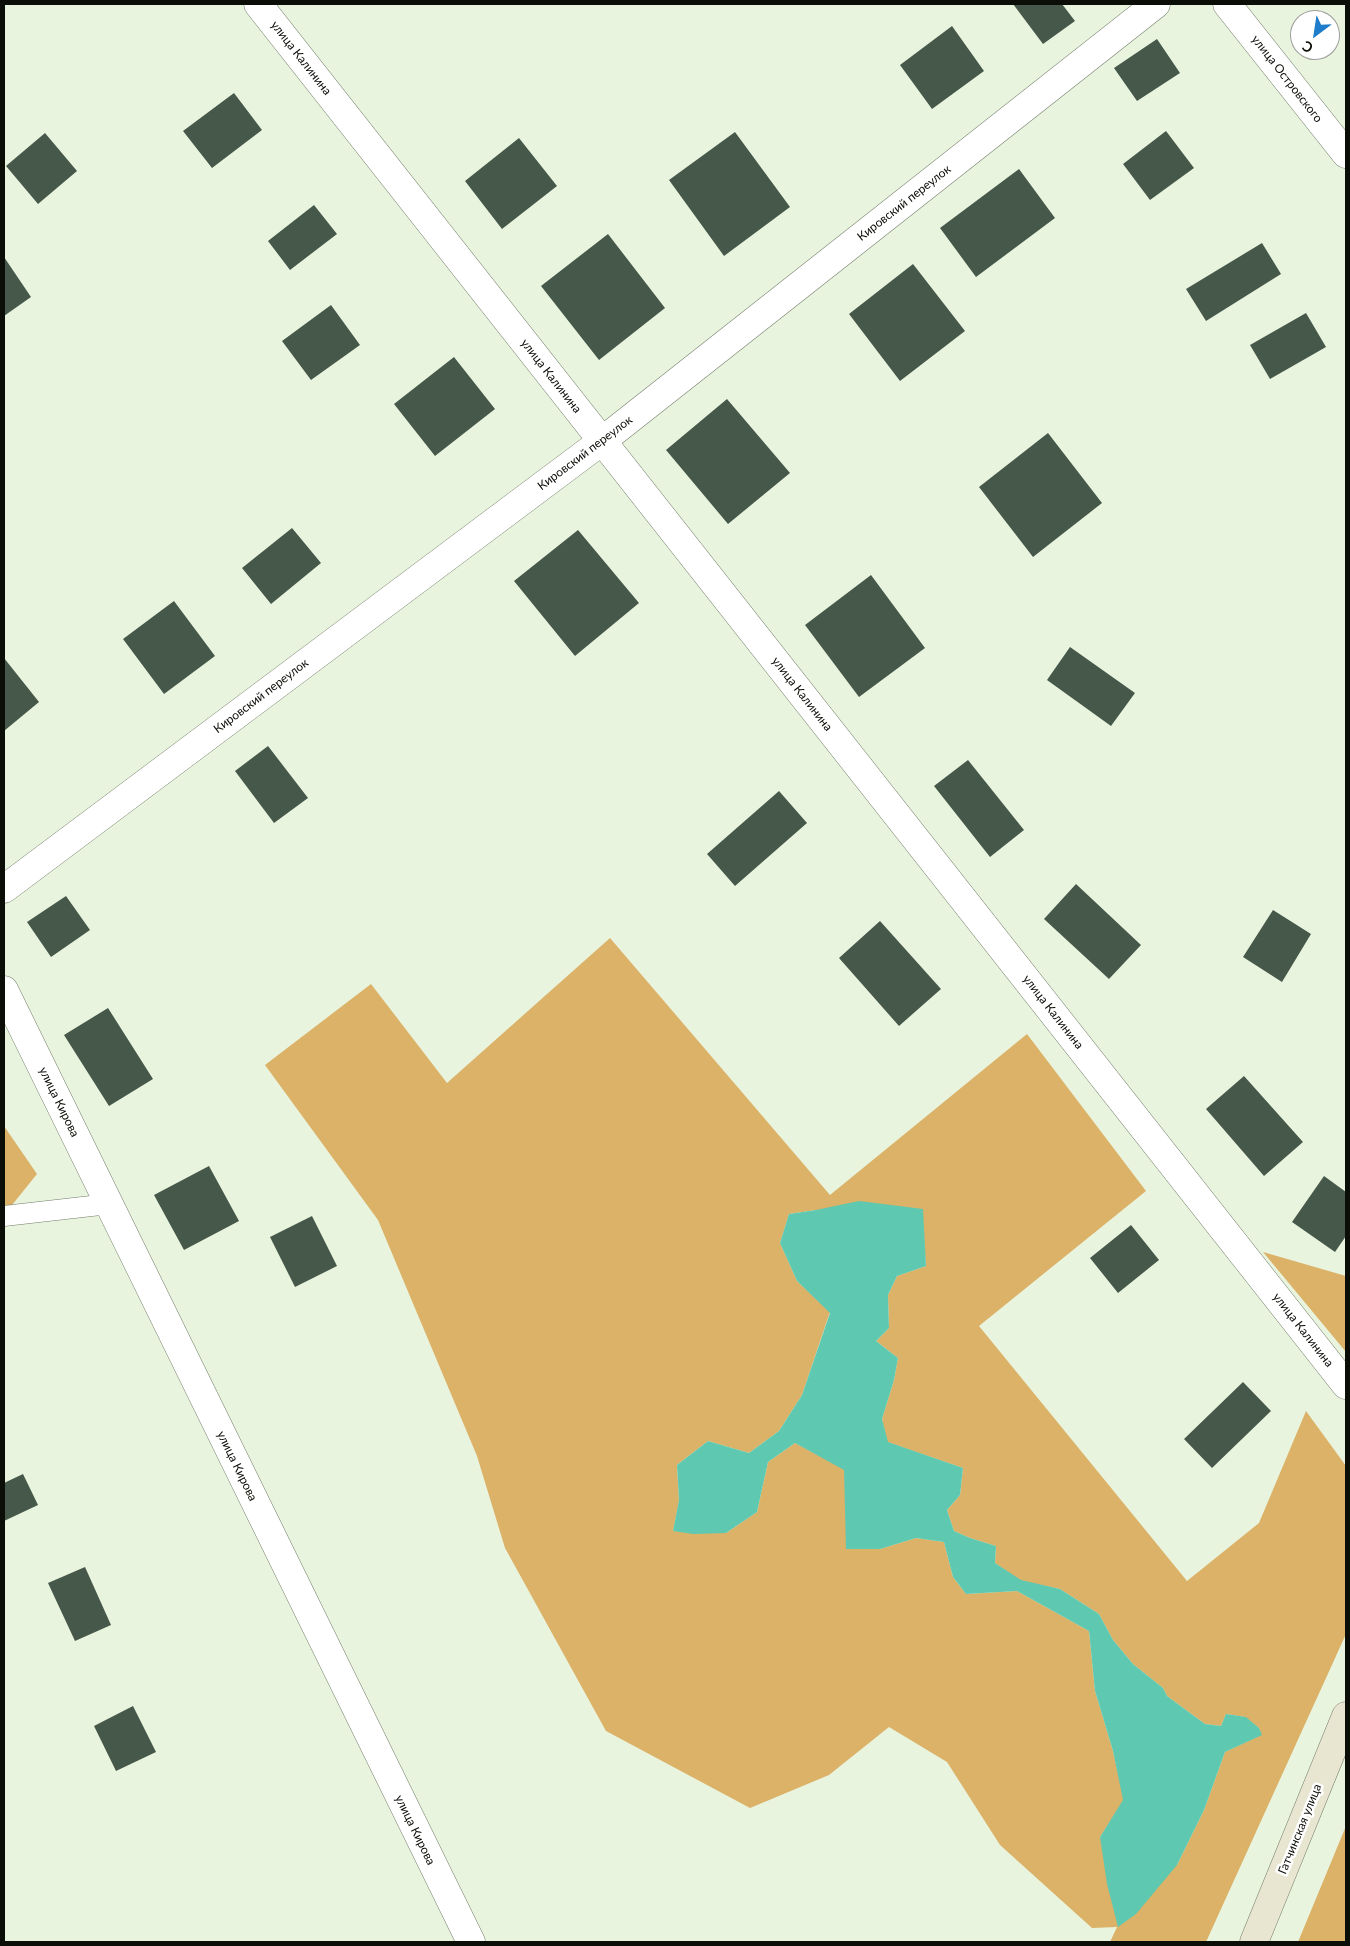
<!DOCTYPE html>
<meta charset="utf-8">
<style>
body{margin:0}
#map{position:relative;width:1350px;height:1946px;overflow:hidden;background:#e9f4df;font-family:Lato,sans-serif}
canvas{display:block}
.frame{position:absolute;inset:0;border:5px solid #0b0e07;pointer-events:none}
.north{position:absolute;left:1290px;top:10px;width:50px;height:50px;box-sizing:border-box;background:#fff;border:1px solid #9d9f9c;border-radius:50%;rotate:211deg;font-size:14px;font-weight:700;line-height:20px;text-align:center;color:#0b0e07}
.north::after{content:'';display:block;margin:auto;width:18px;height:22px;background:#1e7dca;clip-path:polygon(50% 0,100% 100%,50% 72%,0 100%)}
</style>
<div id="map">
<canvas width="1350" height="1946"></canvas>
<div class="frame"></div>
<div class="north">С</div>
</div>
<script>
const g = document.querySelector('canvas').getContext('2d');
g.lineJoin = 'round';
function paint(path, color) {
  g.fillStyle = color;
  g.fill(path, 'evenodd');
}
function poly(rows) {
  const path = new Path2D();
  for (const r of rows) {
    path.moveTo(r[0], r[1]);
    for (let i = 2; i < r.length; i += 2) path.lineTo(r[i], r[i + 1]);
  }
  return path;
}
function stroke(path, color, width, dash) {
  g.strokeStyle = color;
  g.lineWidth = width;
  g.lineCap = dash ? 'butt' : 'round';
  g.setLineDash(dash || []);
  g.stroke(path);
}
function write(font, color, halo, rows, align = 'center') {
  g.font = font + ' Lato,sans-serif';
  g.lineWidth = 5;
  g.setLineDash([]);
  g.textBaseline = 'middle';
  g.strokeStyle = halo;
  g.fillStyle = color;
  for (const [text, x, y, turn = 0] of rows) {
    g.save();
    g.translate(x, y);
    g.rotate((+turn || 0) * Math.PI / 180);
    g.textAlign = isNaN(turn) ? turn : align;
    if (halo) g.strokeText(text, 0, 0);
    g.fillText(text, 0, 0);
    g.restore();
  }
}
const forest = poly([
 [610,938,830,1195,1027,1034,1146,1191,979,1326,1187,1581,1259,1523,1306,1411,1346,1466,1346,1634,1206,1942,1110,1942,1117,1927,1092,1928,1000,1845,947,1762,889,1727,829,1775,750,1808,606,1731,505,1548,477,1456,378,1220,265,1065,371,984,447,1083],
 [816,1210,924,1242,926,1266,897,1276,888,1295,889,1328,876,1341,898,1358,894,1380,882,1419,887,1442,963,1468,960,1495,947,1510,954,1531,970,1538,996,1546,995,1563,1021,1581,1060,1589,1099,1614,1113,1640,1133,1664,1163,1688,1167,1696,1205,1724,1221,1726,1226,1714,1245,1717,1259,1728,1261,1735,1225,1752,1204,1810,1177,1865,1100,1837,1124,1800,1113,1751,1095,1691,1089,1631,1017,1591,966,1594,953,1577,944,1542,916,1538,880,1549,844,1469,795,1443,768,1462,757,1512,726,1533,673,1531,679,1501,677,1465,708,1441,749,1453,779,1431,802,1395,830,1312,797,1281,780,1243,789,1214],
 [4,1126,37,1174,4,1215],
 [1263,1252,1346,1276,1346,1352],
 [1346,1826,1346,1942,1298,1942]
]);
const water = poly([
 [859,1201,923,1209,926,1266,897,1276,888,1295,889,1328,876,1341,898,1358,894,1380,882,1419,888,1442,963,1468,960,1495,947,1510,954,1531,970,1538,996,1546,995,1563,1021,1580,1060,1589,1099,1614,1113,1640,1133,1664,1163,1688,1167,1696,1205,1724,1221,1726,1226,1714,1246,1717,1259,1728,1262,1735,1225,1752,1204,1810,1177,1865,1136,1914,1118,1927,1107,1884,1100,1837,1123,1800,1113,1751,1095,1691,1089,1631,1017,1591,966,1594,953,1577,944,1542,916,1538,880,1549,846,1549,844,1470,795,1443,768,1462,757,1512,726,1533,693,1534,673,1531,679,1500,677,1465,708,1441,749,1453,779,1431,802,1395,830,1313,797,1281,780,1243,789,1214,816,1210]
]);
const building = poly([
 [1013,4,1062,4,1075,21,1043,44],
 [952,26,984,71,932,109,900,65],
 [1157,39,1180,73,1137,101,1114,68],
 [234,93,262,130,212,168,183,131],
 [1166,131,1194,168,1150,200,1123,164],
 [735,132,790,207,724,256,669,180],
 [45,133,77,171,38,204,6,166],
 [519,138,557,186,502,229,465,181],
 [1019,169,1055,218,976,277,940,228],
 [314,205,337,234,290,270,268,241],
 [608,234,665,308,599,360,541,286],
 [1262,243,1281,274,1206,321,1186,289],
 [4,257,31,297,4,316],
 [913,264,965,331,900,381,849,314],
 [331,305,360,345,311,380,282,341],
 [1306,313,1326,347,1270,379,1250,345],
 [454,357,495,409,435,456,394,404],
 [727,399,790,473,728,524,666,450],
 [1048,433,1102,503,1033,557,979,487],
 [292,528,321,563,271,604,242,568],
 [578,530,639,603,575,656,514,581],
 [871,575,925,648,859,697,805,625],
 [174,601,215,656,164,694,123,639],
 [1070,647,1135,693,1111,726,1047,680],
 [4,658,39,702,4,731],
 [268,746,308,798,274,823,235,771],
 [968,760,1024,830,990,857,934,786],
 [779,791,807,823,735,886,707,854],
 [1076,884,1141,945,1109,979,1044,919],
 [66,896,90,930,51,957,27,922],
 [1273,910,1311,934,1282,982,1243,957],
 [880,921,941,989,899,1026,839,958],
 [108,1008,153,1079,109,1106,64,1035],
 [1244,1076,1303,1142,1264,1176,1206,1109],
 [209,1166,239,1221,184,1250,154,1195],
 [1324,1176,1346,1192,1346,1236,1335,1252,1292,1222],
 [312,1216,337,1266,295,1287,270,1237],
 [1131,1225,1159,1260,1118,1293,1090,1258],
 [1243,1382,1271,1411,1212,1468,1184,1439],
 [23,1474,38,1505,4,1521,4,1483],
 [85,1567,111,1625,75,1641,48,1583],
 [133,1706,156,1752,116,1771,94,1726]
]);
const service = poly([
 [4,1216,109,1204]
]);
const minor = poly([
 [258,4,1346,1385],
 [1227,4,1346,154],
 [4,889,602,441,1156,4],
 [4,990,471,1942]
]);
const secondary = poly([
 [1254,1942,1346,1716]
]);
const streetNames = [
 ["улица Калинина",301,58,52],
 ["улица Островского",1287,79,52],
 ["Кировский переулок",904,203,-38],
 ["улица Калинина",551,376,52],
 ["Кировский переулок",585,453,-37],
 ["улица Калинина",802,694,52],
 ["Кировский переулок",261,696,-37],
 ["улица Калинина",1053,1012,52],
 ["улица Кирова",59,1102,64],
 ["улица Калинина",1303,1330,52],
 ["улица Кирова",237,1466,64],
 ["Гатчинская улица",1300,1829,-68],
 ["улица Кирова",415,1830,64]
];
paint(forest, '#dbb267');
paint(water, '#5ec8b1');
paint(building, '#46584a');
stroke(service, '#747e6b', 21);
stroke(minor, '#747e6b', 29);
stroke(secondary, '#747e6b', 29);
stroke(service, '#fff', 20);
stroke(minor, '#fff', 28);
stroke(secondary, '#e8e6d0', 28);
write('12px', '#0b0e07', '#fff', streetNames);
</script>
